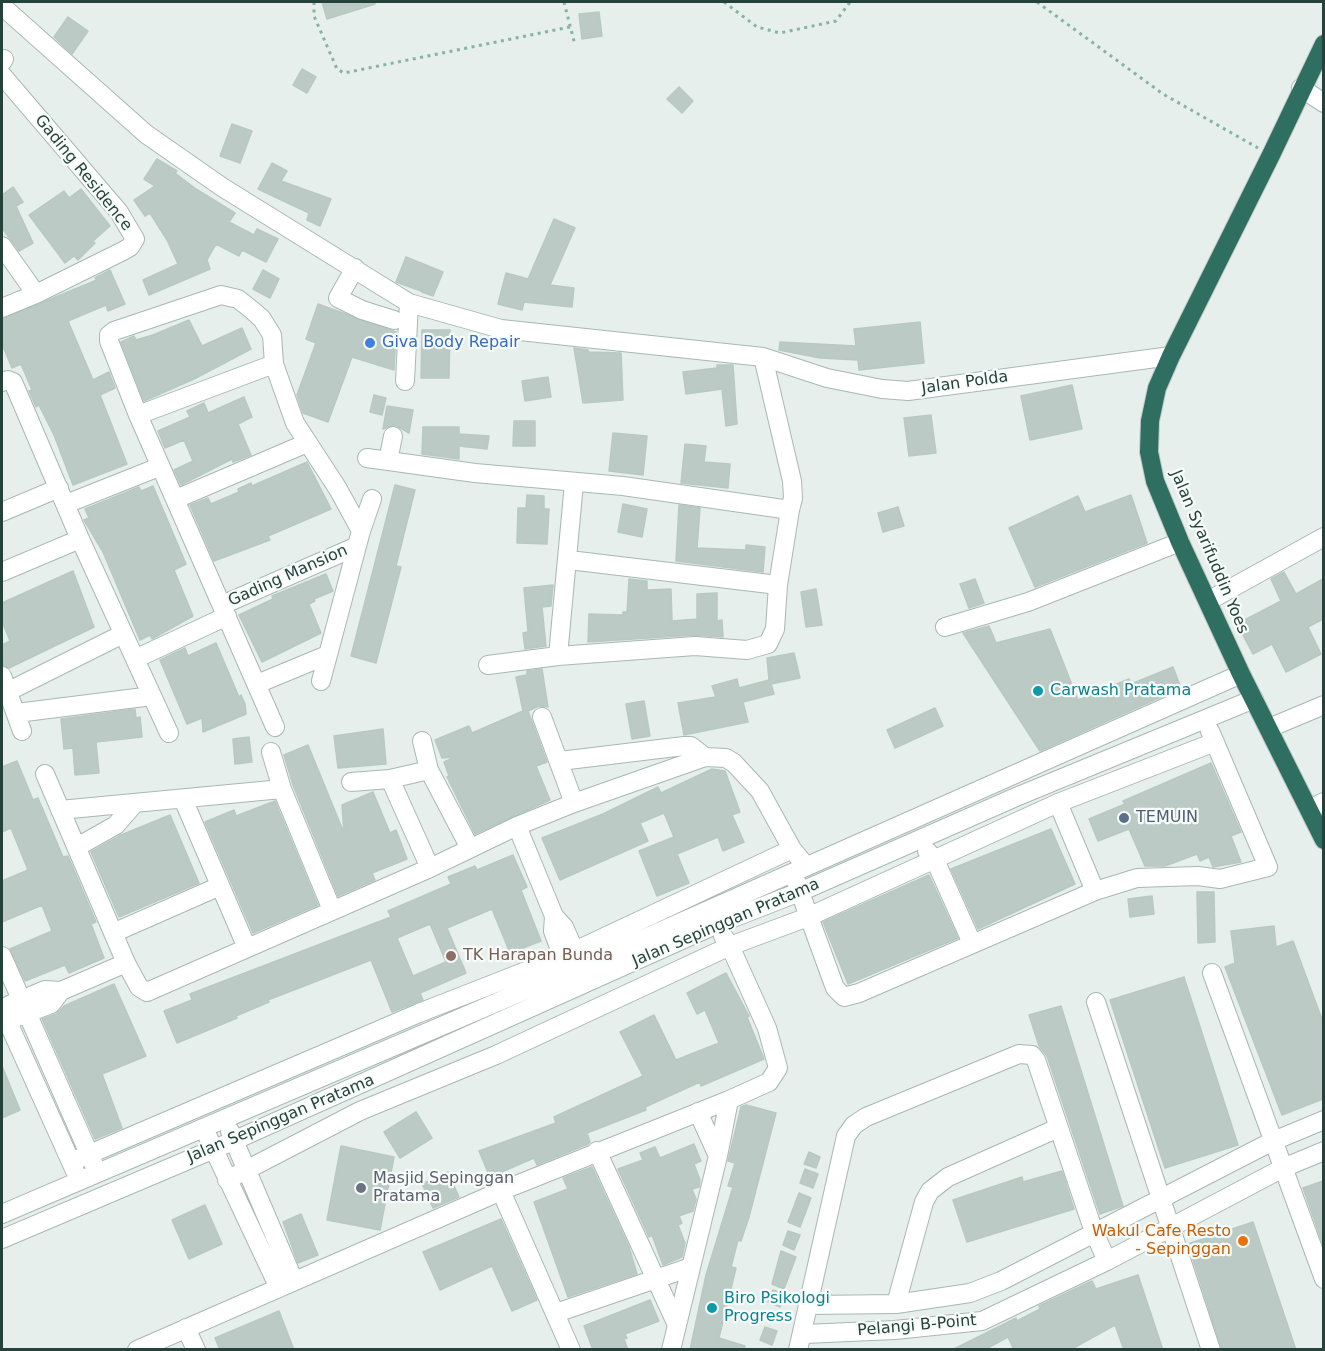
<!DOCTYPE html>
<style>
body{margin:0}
#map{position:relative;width:1325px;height:1351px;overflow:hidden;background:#e6efeb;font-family:"DejaVu Sans",sans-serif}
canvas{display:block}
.frame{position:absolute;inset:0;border:3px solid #24423a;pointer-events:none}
</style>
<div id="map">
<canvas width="1325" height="1351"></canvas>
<div class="frame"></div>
</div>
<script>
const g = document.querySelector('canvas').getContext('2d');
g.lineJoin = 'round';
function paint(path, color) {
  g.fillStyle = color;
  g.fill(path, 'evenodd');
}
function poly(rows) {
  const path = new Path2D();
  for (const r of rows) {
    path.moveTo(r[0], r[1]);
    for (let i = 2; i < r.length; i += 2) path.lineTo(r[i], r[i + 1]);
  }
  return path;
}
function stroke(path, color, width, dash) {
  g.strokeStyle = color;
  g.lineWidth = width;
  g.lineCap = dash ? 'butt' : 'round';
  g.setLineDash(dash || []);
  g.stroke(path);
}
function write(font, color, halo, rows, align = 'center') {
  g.font = font + ' "DejaVu Sans",sans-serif';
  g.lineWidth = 4.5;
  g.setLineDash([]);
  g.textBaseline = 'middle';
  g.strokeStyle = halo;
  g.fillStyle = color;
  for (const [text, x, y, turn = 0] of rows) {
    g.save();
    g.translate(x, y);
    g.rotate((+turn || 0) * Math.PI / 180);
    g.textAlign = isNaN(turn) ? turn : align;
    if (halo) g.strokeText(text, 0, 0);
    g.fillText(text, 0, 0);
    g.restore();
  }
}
const building = poly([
 [322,2,375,2,375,4,327,19,322,2],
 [599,12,602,36,582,39,579,14,599,12],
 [68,17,88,31,72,54,54,37,68,17],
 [302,69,316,77,307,93,293,85,302,69],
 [679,87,693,101,682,113,667,99,679,87],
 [232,124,252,131,240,163,220,156,232,124],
 [157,159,177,171,175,173,196,189,235,213,229,222,254,235,257,229,278,239,266,262,242,250,239,256,216,244,207,260,210,269,149,295,143,280,178,264,167,240,150,213,145,216,134,200,155,186,144,179,157,159],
 [272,163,287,171,281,181,331,199,320,226,307,220,309,213,258,189,272,163],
 [13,187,23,202,16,206,33,243,19,251,2,228,2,195,13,187],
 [81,189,110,226,93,241,95,243,78,260,74,256,65,263,29,215,64,191,69,198,81,189],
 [554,219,575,228,550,285,574,288,572,307,524,302,522,310,498,304,506,273,528,279,554,219],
 [406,257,443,272,433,296,422,292,422,287,421,291,396,282,406,257],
 [110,270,125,304,108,311,106,305,68,321,93,380,109,372,115,388,100,395,127,464,73,485,54,435,39,405,36,407,29,391,32,390,21,364,12,368,2,344,2,319,97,280,95,278,110,270],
 [263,270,279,279,270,298,253,289,263,270],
 [318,304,396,332,394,370,352,357,328,422,303,413,297,395,316,343,306,339,318,304],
 [189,320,202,346,242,328,251,349,194,379,144,401,121,342,134,336,136,340,153,335,189,320],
 [920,322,924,363,859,370,858,360,820,358,779,350,780,342,856,346,854,329,920,322],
 [422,330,450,330,449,378,421,378,422,330],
 [574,348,588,350,589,352,621,353,623,400,583,403,574,348],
 [717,365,733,365,737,424,726,426,722,389,686,394,683,372,717,368,717,365],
 [548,377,551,397,525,401,522,381,548,377],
 [1072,385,1082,429,1030,440,1021,396,1072,385],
 [374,395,386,398,382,415,370,412,374,395],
 [244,397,252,417,238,424,251,455,233,462,232,459,181,485,174,470,193,461,184,440,165,448,158,431,190,417,187,411,204,403,208,413,244,397],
 [387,406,413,410,409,433,395,425,383,429,387,406],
 [931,415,936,453,909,456,904,418,931,415],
 [514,421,535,421,535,446,513,446,514,421],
 [423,427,459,427,459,434,489,436,487,449,459,446,459,459,422,454,423,427],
 [613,433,647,436,643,475,609,471,613,433],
 [685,444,706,446,704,462,730,464,728,488,681,483,685,444],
 [307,462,331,509,268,536,270,540,214,561,190,505,208,498,211,504,239,492,238,489,251,483,252,486,307,462],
 [395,485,415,490,396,566,401,567,376,663,351,656,395,485],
 [153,486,186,564,174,570,193,616,152,639,150,635,140,640,103,552,84,520,89,518,85,509,139,487,141,491,153,486],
 [527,495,544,496,544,509,549,509,547,544,517,543,518,508,526,508,527,495],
 [1131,495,1147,543,1035,587,1009,528,1078,496,1085,512,1131,495],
 [623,504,647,509,642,537,618,532,623,504],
 [679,505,700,508,697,548,746,550,746,545,765,547,763,572,676,561,679,505],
 [898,507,904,526,883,532,878,513,898,507],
 [73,571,94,627,9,668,3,665,2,645,10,641,2,621,2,603,73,571],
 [1284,572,1296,594,1323,579,1323,619,1308,627,1321,654,1286,672,1272,644,1253,654,1237,624,1281,601,1271,579,1284,572],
 [326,574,333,591,314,599,315,601,309,604,321,633,262,662,239,615,273,599,272,596,326,574],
 [629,579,647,581,647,590,671,589,672,621,697,619,697,594,717,593,717,621,722,620,723,637,694,635,588,642,589,614,623,615,623,612,627,612,629,579],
 [975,579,984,603,969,608,960,584,975,579],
 [553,585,551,606,542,607,546,646,525,649,523,633,528,632,524,588,553,585],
 [816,589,822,625,806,627,801,592,816,589],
 [989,626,996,643,1050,629,1078,700,1129,679,1131,684,1173,667,1181,688,1040,751,963,633,989,626],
 [216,643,239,697,241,695,245,704,246,714,203,732,202,718,187,724,160,660,185,648,188,656,216,643],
 [794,653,800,678,771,684,774,694,743,702,748,722,684,735,678,703,716,697,712,686,737,679,739,688,769,680,767,658,794,653],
 [542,669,548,707,539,706,528,711,547,762,536,766,550,800,475,834,447,777,449,776,444,762,455,757,442,758,435,740,469,726,472,733,523,711,516,677,527,675,527,671,542,669],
 [644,701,650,736,632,739,626,704,644,701],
 [935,708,943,726,895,748,887,730,935,708],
 [135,709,136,718,140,717,142,737,96,742,99,773,75,775,73,748,64,749,61,719,135,709],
 [383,729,386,764,338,768,334,736,383,729],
 [249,737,252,762,235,764,233,739,249,737],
 [308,745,344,833,342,805,373,792,390,833,396,830,407,859,372,873,375,880,338,896,293,785,284,755,308,745],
 [17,761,33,800,38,798,63,857,68,856,96,922,91,924,104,958,69,973,65,965,25,981,10,949,52,931,42,905,2,922,2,881,28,870,11,828,2,832,2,767,17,761],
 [1211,763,1241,832,1231,836,1241,862,1213,867,1209,857,1200,861,1197,854,1165,866,1145,866,1129,829,1098,841,1089,819,1125,804,1123,801,1211,763],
 [712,769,725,771,740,812,732,815,744,842,723,851,718,837,677,854,689,883,657,896,639,851,674,837,664,813,640,823,648,841,560,880,542,838,603,814,658,787,661,793,712,769],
 [275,801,318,905,253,933,205,822,234,810,236,816,275,801],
 [170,815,199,883,119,917,91,852,121,835,170,815],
 [1051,829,1075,884,978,929,951,869,1051,829],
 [513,855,527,887,521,890,541,941,510,953,492,909,447,928,466,973,420,993,423,1000,392,1012,371,960,268,1000,269,1002,236,1016,237,1018,177,1043,164,1011,192,1000,190,994,391,917,388,911,451,884,448,877,475,866,477,870,513,855],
 [430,924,446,962,413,976,397,938,430,924],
 [929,875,958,938,848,984,823,922,929,875],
 [1197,892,1214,892,1215,942,1198,943,1197,892],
 [1152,896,1154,914,1130,917,1128,899,1152,896],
 [1274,926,1276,947,1293,941,1323,1022,1323,1099,1282,1115,1225,967,1235,963,1231,931,1274,926],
 [726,973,749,1016,747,1017,764,1059,701,1086,700,1082,645,1107,646,1110,587,1133,590,1142,588,1144,537,1165,534,1158,490,1177,479,1151,556,1123,554,1117,643,1076,620,1032,654,1015,676,1060,719,1043,705,1010,697,1014,687,993,726,973],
 [1184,977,1238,1145,1165,1168,1110,1000,1184,977],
 [114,984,146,1056,102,1074,122,1128,95,1139,42,1019,56,1014,64,1006,114,984],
 [1061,1006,1123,1206,1100,1214,1047,1056,1039,1046,1029,1015,1061,1006],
 [2,1066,20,1110,2,1118,2,1066],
 [746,1105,776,1113,749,1217,741,1241,738,1240,731,1267,736,1268,719,1338,745,1346,744,1350,690,1350,706,1275,733,1187,728,1186,735,1163,728,1161,741,1107,746,1105],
 [416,1112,432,1138,400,1158,384,1132,416,1112],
 [694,1144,701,1161,694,1164,700,1180,699,1187,692,1189,696,1199,693,1211,679,1216,682,1223,678,1225,685,1243,682,1257,663,1265,652,1235,649,1237,618,1169,643,1160,640,1153,655,1147,660,1158,694,1144],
 [341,1146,394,1157,380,1230,327,1220,341,1146],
 [809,1152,820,1157,816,1168,804,1164,809,1152],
 [592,1167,629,1247,637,1274,568,1297,534,1202,568,1189,563,1178,592,1167],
 [805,1169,818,1174,813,1188,800,1183,805,1169],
 [1062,1171,1074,1209,967,1242,953,1200,1022,1177,1023,1182,1062,1171],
 [448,1172,459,1197,433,1208,422,1184,448,1172],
 [1323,1181,1323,1245,1303,1188,1323,1181],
 [799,1193,811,1198,800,1227,788,1222,799,1193],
 [205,1205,222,1244,189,1259,172,1220,205,1205],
 [301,1214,318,1255,298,1263,283,1222,301,1214],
 [501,1219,537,1300,512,1311,492,1266,440,1290,423,1252,501,1219],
 [1253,1222,1296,1350,1222,1350,1188,1244,1253,1222],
 [788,1231,800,1235,794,1250,783,1245,788,1231],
 [781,1251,796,1257,784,1289,772,1284,781,1251],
 [1138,1275,1163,1350,1124,1350,1115,1325,1070,1350,1014,1350,1008,1337,984,1350,952,1350,1016,1318,1017,1321,1040,1309,1039,1306,1092,1281,1096,1289,1138,1275],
 [773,1290,785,1294,780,1307,768,1302,773,1290],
 [650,1300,659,1321,625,1334,627,1338,624,1339,628,1350,593,1350,584,1326,650,1300],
 [279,1311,294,1350,220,1350,215,1338,279,1311],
 [765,1327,777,1331,772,1345,760,1340,765,1327]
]);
const path = poly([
 [314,2,314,16,337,69,344,73,570,27],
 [564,2,575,45],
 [724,2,757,27,780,33,836,21,850,2],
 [1037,2,1163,94,1258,148]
]);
const minor = poly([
 [2,6,146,134,222,187,409,303,501,329,763,357,792,481,793,498,790,510,623,486,475,473,367,458],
 [2,62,4,59],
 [2,75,119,212,135,239,130,247,123,251,36,294,2,308],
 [1301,88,1324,103],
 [2,246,36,294],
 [355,268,338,298,362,310,394,320],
 [763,357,827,378,882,389,908,391,1171,356],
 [405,381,409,303],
 [2,382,8,380,13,382,80,539,169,733],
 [138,415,274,364],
 [388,461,393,436],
 [574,483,558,656,695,646,747,650,768,644,775,629,778,585,790,510],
 [176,499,307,443],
 [66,504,159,467],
 [2,512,59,488],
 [361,531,372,499],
 [569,560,778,585],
 [2,572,80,539],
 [1208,601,1324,537],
 [222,605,355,547],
 [945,627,1028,602,1180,542],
 [135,659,227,616],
 [488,665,558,656],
 [2,676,22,731],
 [257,684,327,655],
 [9,691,123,634],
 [17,713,152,696],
 [542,717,574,803],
 [275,727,138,415,109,341,109,335,114,331,221,295,238,299,252,310,262,319,272,335,274,364,295,423,338,489,361,531,321,681],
 [1269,728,1324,705],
 [422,741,429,770],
 [271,752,282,789],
 [560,761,684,746,691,746,705,757],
 [45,774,126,963,139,987,147,992,430,868,517,826,574,803,705,757,726,758,734,763,760,791,792,849,805,865],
 [351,782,390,779],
 [183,799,247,948],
 [1058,803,1095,891,1137,878,1198,876,1220,879,1268,867,1210,731],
 [1309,809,1324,802],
 [60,810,282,789,332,910],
 [517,826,554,916,564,927,580,963],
 [77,847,116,825,135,803],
 [927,851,935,860,972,943],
 [430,868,390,779,429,770,470,848],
 [796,881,835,988,844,997,859,993,1095,891],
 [554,916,553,931,567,969],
 [113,933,220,886],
 [2,956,94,1165],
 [1212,973,1324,1279],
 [1096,1002,1211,1350],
 [9,1005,45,990,61,991,126,963],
 [2,1009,75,1171],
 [17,1017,51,1004,61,991],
 [698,1112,718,1156],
 [230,1131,294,1281],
 [208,1137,279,1288],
 [597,1151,677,1325],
 [71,1162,419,1013,562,957,792,849],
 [227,1180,360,1111,496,1055,730,946,808,917,1058,803,1215,742],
 [501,1191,571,1350],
 [2,1214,582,966,1241,674],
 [2,1239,233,1141,715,925,802,891,1016,797,1254,699],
 [896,1304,924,1202,930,1191,948,1177,1058,1128],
 [809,1305,896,1304,970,1293,1001,1281,1271,1142,1324,1120],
 [556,1313,691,1267],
 [186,1328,196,1350],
 [804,1334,895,1330,982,1321,1107,1261,1283,1168,1324,1151],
 [137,1350,501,1191,729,1100],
 [671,1350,718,1156,729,1100,769,1082,778,1068,767,1028,730,946,723,936],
 [798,1350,846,1136,854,1125,866,1117,1019,1054,1032,1055,1036,1060,1094,1232,1107,1261]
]);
const highway = poly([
 [1324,44,1271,155,1171,356,1157,388,1150,421,1149,452,1155,481,1180,542,1241,674,1324,840]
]);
const markers = [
 [370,343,6,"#3f7fe0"],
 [1038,691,6,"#0f9aa8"],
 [1124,818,6,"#5c6f8a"],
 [451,956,6,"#8d6e63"],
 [361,1188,6,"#6b7280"],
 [1243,1241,6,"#e8710a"],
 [712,1308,6,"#0f9aa8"]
];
const streetNames = [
 ["Gading Residence",83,173,51],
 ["Jalan Polda",965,383,-8],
 ["Jalan Syarifuddin Yoes",1209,552,67],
 ["Gading Mansion",288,576,-24],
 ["Jalan Sepinggan Pratama",726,923,-23],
 ["Jalan Sepinggan Pratama",281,1119,-23],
 ["Pelangi B-Point",917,1326,-5]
];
const shopNames = [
 ["Giva Body Repair",382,343]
];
const cultureNames = [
 ["Carwash Pratama",1050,691],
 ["Biro Psikologi",724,1299],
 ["Progress",724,1317]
];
const serviceNames = [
 ["TEMUIN",1136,818]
];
const educationNames = [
 ["TK Harapan Bunda",463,956]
];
const worshipNames = [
 ["Masjid Sepinggan",373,1179],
 ["Pratama",373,1197]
];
const foodNames = [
 ["Wakul Cafe Resto",1231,1232],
 ["- Sepinggan",1231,1250]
];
paint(building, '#bbcac4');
stroke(building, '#b8c9c2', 1.5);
stroke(minor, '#a8b8b2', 20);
stroke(highway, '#c2cac8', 20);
stroke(path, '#86b3a5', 3, [3, 4.5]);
stroke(minor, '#fff', 18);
stroke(highway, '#2f6f62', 18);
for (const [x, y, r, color] of markers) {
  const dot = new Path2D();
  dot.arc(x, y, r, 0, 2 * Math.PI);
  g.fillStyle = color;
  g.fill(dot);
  stroke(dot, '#f7fbf9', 2);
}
write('16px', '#24423a', '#f7fbf9', streetNames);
write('16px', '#366cbe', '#f7fbf9', shopNames, 'left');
write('16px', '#0d838f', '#f7fbf9', cultureNames, 'left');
write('16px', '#4e5e75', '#f7fbf9', serviceNames, 'left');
write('16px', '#785e54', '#f7fbf9', educationNames, 'left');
write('16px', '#5b616d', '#f7fbf9', worshipNames, 'left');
write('16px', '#c56008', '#f7fbf9', foodNames, 'right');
</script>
